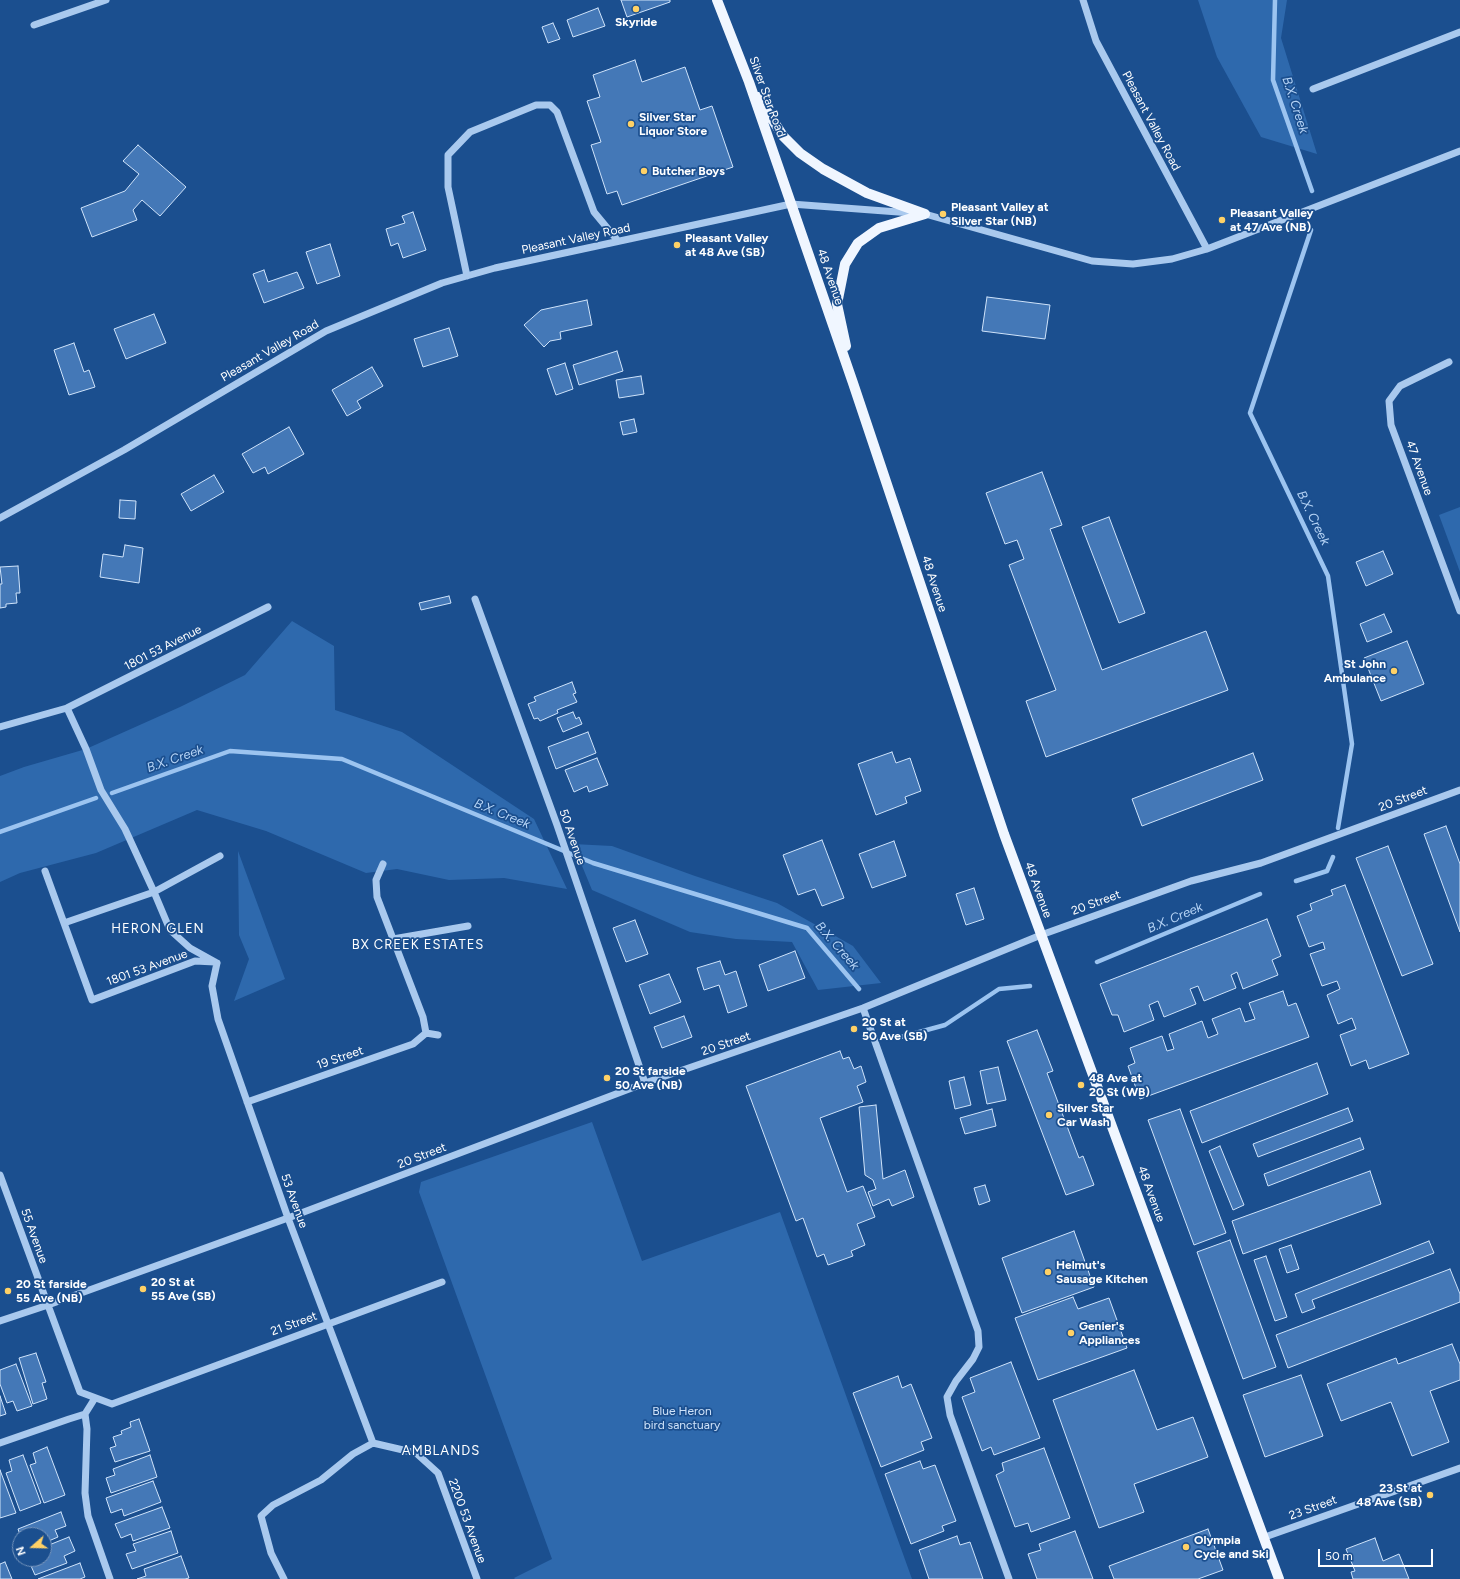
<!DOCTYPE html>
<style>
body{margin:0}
#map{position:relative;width:1460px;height:1579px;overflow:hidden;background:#1b4f8f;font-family:Figtree,sans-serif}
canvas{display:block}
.north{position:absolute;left:12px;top:1527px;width:40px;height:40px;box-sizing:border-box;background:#1b4f8f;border:1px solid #7695bc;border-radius:50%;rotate:250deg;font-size:11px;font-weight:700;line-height:16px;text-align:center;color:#fff}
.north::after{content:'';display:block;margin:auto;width:14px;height:18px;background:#ffd166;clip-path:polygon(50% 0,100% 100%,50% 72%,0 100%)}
.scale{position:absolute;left:1318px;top:1549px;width:115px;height:18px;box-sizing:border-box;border:2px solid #fff;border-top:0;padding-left:5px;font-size:12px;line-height:14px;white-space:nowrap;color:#fff;-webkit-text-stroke:3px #1b4f8f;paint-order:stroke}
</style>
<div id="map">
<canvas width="1460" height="1579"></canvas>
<div class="north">N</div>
<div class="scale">50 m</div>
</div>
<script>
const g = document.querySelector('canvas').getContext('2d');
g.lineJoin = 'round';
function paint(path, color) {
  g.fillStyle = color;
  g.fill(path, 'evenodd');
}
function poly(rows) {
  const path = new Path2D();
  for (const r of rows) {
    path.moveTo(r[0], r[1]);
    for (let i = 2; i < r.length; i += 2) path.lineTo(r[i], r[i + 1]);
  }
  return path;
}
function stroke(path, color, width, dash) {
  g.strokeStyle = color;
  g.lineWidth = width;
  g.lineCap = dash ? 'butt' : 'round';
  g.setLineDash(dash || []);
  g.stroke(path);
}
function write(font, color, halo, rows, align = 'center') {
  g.font = font + ' Figtree,sans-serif';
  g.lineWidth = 3.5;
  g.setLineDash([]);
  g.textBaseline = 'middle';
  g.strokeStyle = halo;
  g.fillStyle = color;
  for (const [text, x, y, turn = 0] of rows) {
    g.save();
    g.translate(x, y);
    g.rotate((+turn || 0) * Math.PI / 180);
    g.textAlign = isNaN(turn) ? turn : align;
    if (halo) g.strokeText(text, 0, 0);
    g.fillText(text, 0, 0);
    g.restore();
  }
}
const green = poly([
 [1198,0,1287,0,1281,38,1317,154,1261,137,1217,57],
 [1460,507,1460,572,1439,515],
 [292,621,334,646,335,710,402,732,534,819,567,889,504,878,449,880,397,869,366,873,266,831,197,810,96,853,20,873,0,882,0,776,24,767,86,749,180,707,245,675],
 [573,844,612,846,695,876,777,903,853,946,881,983,818,990,792,942,736,939,690,932,592,890],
 [238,851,285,979,234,1001,249,959,239,935],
 [592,1122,642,1261,780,1212,912,1579,515,1579,514,1578,552,1559,419,1192,421,1182]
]);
const stream = poly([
 [1275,0,1273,80,1312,191],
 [1311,230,1250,413,1328,576,1352,744,1338,828],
 [112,793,230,751,342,759,593,863,807,928,859,989],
 [0,832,96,798],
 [1296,881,1327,871,1333,857],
 [1097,962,1260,894],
 [901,1037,945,1025,999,989,1030,986]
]);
const building = poly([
 [621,0,670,0,670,2,627,17,621,0],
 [598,8,605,26,573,37,567,20,598,8],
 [553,23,560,39,548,43,542,27,553,23],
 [635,60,642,82,685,67,700,110,712,106,733,167,622,205,617,191,607,194,591,145,601,142,587,101,600,97,593,75,635,60],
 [138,145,186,187,160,216,142,200,133,210,137,220,92,237,81,208,125,191,139,174,123,161,138,145],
 [413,212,426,250,403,258,398,243,391,246,386,229,405,223,402,216,413,212],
 [330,244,340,276,317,284,306,252,330,244],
 [264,270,268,282,297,272,304,288,264,303,253,274,264,270],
 [987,297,1050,305,1045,339,982,331,987,297],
 [587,300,592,325,560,332,561,339,550,341,544,347,524,325,541,310,587,300],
 [154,314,166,343,126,359,114,329,154,314],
 [449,328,458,356,423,367,414,339,449,328],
 [74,343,84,372,89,370,95,387,69,395,54,350,74,343],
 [617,351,623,371,579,385,573,365,617,351],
 [565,363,573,389,556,395,547,369,565,363],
 [372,367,383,386,357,401,361,408,347,416,332,390,372,367],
 [641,376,644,394,619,398,616,380,641,376],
 [634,419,637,432,623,435,620,422,634,419],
 [289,427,304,454,268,474,265,467,253,473,242,454,289,427],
 [1042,472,1062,525,1050,529,1102,670,1206,631,1228,690,1046,757,1026,701,1056,690,1009,565,1024,559,1017,540,1005,544,986,493,1042,472],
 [214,475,224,492,191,511,181,494,214,475],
 [120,500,136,501,135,519,119,518,120,500],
 [1109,517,1145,613,1119,623,1082,527,1109,517],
 [125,545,143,548,139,583,100,577,103,554,123,557,125,545],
 [1383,551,1393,574,1366,586,1356,562,1383,551],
 [18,566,20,593,16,593,17,603,6,604,6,607,0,608,0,584,2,584,0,567,18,566],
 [449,596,451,603,421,610,419,603,449,596],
 [1384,614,1392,632,1367,642,1360,624,1384,614],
 [1407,641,1424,684,1381,701,1364,658,1407,641],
 [572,682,576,693,573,694,577,702,557,710,558,713,540,721,538,718,534,719,528,704,536,701,534,697,572,682],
 [573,712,576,719,579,717,582,724,563,732,557,718,573,712],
 [588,732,596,753,556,769,548,747,588,732],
 [892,752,896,763,910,758,921,791,905,797,907,803,876,815,858,764,892,752],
 [1253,753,1263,780,1142,826,1132,799,1253,753],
 [597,758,608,785,589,792,587,786,574,792,565,770,597,758],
 [1446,826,1460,864,1460,932,1424,834,1446,826],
 [822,840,844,898,822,906,815,889,798,895,783,855,822,840],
 [894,841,906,876,872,888,859,854,894,841],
 [1388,846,1433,964,1402,976,1356,858,1388,846],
 [1345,885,1409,1054,1369,1069,1366,1060,1351,1066,1340,1035,1356,1029,1352,1018,1338,1024,1327,995,1340,989,1337,981,1322,986,1310,954,1325,949,1323,942,1309,947,1297,916,1312,910,1310,904,1333,895,1331,890,1345,885],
 [974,888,984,919,966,925,956,894,974,888],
 [1267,919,1281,956,1272,960,1278,975,1243,989,1237,972,1231,975,1236,988,1204,1001,1198,986,1190,989,1196,1004,1164,1017,1158,1001,1149,1005,1154,1020,1124,1032,1118,1015,1112,1015,1100,984,1267,919],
 [635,920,648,954,626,962,613,928,635,920],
 [795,951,805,978,768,991,759,965,795,951],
 [720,961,725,975,736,971,747,1006,728,1013,719,985,704,990,697,968,720,961],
 [669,974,681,1002,650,1014,639,985,669,974],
 [1283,991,1288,1006,1296,1003,1309,1037,1140,1099,1128,1066,1135,1063,1130,1048,1162,1036,1167,1051,1174,1049,1169,1034,1202,1021,1208,1038,1218,1034,1212,1019,1240,1008,1245,1022,1255,1019,1249,1003,1283,991],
 [684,1016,692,1037,662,1048,654,1027,684,1016],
 [1037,1030,1053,1071,1047,1073,1079,1158,1083,1156,1094,1185,1066,1195,1007,1041,1037,1030],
 [840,1051,843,1059,849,1057,854,1069,861,1066,866,1082,857,1086,863,1102,820,1118,847,1192,863,1186,875,1217,857,1224,865,1245,851,1251,853,1256,828,1265,824,1254,817,1257,803,1218,796,1221,746,1086,840,1051],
 [1317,1063,1328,1094,1202,1143,1190,1111,1317,1063],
 [998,1067,1006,1100,987,1104,980,1071,998,1067],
 [964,1077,971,1105,955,1109,949,1081,964,1077],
 [876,1105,883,1179,905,1170,914,1197,892,1206,889,1199,873,1206,868,1192,876,1189,873,1180,865,1175,859,1107,876,1105],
 [1348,1108,1353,1121,1258,1157,1253,1144,1348,1108],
 [992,1109,996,1126,965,1134,960,1118,992,1109],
 [1180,1109,1226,1233,1194,1245,1148,1120,1180,1109],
 [1360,1138,1364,1149,1268,1186,1264,1174,1360,1138],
 [1220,1146,1244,1205,1233,1210,1209,1151,1220,1146],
 [1370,1171,1381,1204,1243,1254,1232,1221,1370,1171],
 [985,1185,990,1201,979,1205,974,1188,985,1185],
 [1074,1231,1094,1287,1022,1313,1002,1258,1074,1231],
 [1230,1240,1276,1367,1243,1379,1197,1252,1230,1240],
 [1429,1241,1434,1253,1312,1300,1315,1308,1302,1313,1295,1294,1429,1241],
 [1291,1245,1299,1269,1287,1273,1279,1249,1291,1245],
 [1266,1256,1287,1317,1275,1321,1254,1260,1266,1256],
 [1450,1269,1460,1294,1460,1302,1288,1368,1276,1335,1450,1269],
 [1073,1297,1078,1309,1109,1298,1127,1348,1038,1380,1015,1318,1073,1297],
 [1452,1344,1460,1364,1460,1380,1430,1391,1449,1442,1412,1456,1391,1402,1341,1421,1327,1384,1396,1358,1398,1364,1452,1344],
 [36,1353,46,1382,42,1383,47,1399,33,1404,19,1358,36,1353],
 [1011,1362,1040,1438,994,1455,991,1447,982,1451,962,1397,975,1392,970,1378,1011,1362],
 [16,1364,32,1406,17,1411,13,1401,7,1403,0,1384,0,1370,16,1364],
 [1134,1370,1157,1430,1193,1417,1208,1457,1134,1484,1144,1512,1099,1528,1053,1400,1134,1370],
 [1301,1375,1323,1436,1265,1457,1243,1395,1301,1375],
 [898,1376,902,1388,911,1384,932,1438,921,1442,924,1450,881,1467,853,1393,898,1376],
 [0,1396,6,1414,0,1416,0,1396],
 [139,1419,150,1451,115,1462,110,1448,116,1446,113,1437,122,1434,121,1431,131,1427,130,1422,139,1419],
 [47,1447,65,1495,44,1503,30,1465,36,1463,33,1453,47,1447],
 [1044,1448,1070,1518,1031,1532,1028,1523,1015,1527,996,1475,1004,1471,1002,1463,1044,1448],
 [23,1455,41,1503,20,1511,6,1473,12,1471,9,1460,23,1455],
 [150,1455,157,1477,111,1493,106,1478,115,1475,113,1469,150,1455],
 [920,1461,923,1469,935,1465,956,1521,942,1526,944,1531,911,1544,885,1474,920,1461],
 [0,1470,16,1513,0,1518,0,1470],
 [153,1481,161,1502,124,1516,122,1509,111,1513,106,1498,153,1481],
 [162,1507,170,1528,133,1541,131,1534,121,1538,115,1524,162,1507],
 [61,1512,66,1526,55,1530,58,1537,44,1543,44,1535,20,1535,18,1529,61,1512],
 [1208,1529,1223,1570,1198,1579,1114,1579,1109,1566,1208,1529],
 [171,1531,178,1553,132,1569,126,1554,136,1551,133,1544,171,1531],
 [1075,1531,1093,1579,1037,1579,1028,1554,1041,1550,1039,1544,1075,1531],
 [957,1536,960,1545,970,1542,983,1579,929,1579,919,1550,957,1536],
 [69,1537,75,1551,64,1556,67,1563,35,1575,28,1559,44,1559,44,1547,69,1537],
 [1375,1538,1383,1561,1399,1554,1409,1579,1353,1579,1351,1572,1355,1571,1346,1549,1375,1538],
 [181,1556,189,1578,185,1579,137,1579,146,1576,144,1569,181,1556],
 [5,1562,12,1579,0,1579,0,1564,5,1562],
 [80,1563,85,1577,80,1579,38,1579,80,1563]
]);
const minor = poly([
 [1083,0,1096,41,1207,249],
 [34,25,106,0],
 [1313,89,1460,32],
 [467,276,448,187,448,155,470,132,536,105,550,105,557,112,594,212,618,241],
 [1449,362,1400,386,1389,401,1391,425,1460,611],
 [0,518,124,450,326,331,442,283,495,268,791,204,925,214,1092,261,1133,264,1172,259,1207,249,1460,151],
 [475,599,557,825,645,1083],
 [67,708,86,749,101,790,125,829,154,892,170,930,190,948,217,963],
 [0,727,67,708,268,607],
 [383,864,376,880,377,897,423,1017,426,1033],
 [45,871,92,1000,195,961,215,962],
 [64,923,154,892,220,856],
 [393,939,468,926],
 [217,963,212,986,218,1019,288,1218,373,1443],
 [863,1008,978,1331,979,1347,973,1359,956,1381,947,1397,950,1415,1009,1579],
 [247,1102,413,1044,426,1033,438,1035],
 [0,1175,80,1392,112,1404,442,1282],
 [0,1321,48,1305,288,1218,645,1083,863,1008,1041,935,1191,881,1261,863,1460,790],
 [95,1398,85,1414,87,1429,85,1493,88,1516,110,1579],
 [0,1443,69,1419,85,1414],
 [373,1443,416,1453,438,1473,477,1579],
 [1265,1537,1460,1468],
 [284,1579,271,1553,261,1516,273,1505,321,1480,353,1454,373,1443]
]);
const major = poly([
 [717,0,749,82,853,383,1004,834,1279,1579],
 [758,97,783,136,800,153,823,169,867,193,925,214],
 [846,346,837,304,845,264,858,243,879,228,925,214]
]);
const markers = [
 [636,9,4,"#ffd166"],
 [631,124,4,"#ffd166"],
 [644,171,4,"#ffd166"],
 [943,214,4,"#ffd166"],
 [1222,220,4,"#ffd166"],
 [677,245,4,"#ffd166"],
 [1394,671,4,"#ffd166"],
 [854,1029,4,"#ffd166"],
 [607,1078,4,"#ffd166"],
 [1081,1085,4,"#ffd166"],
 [1049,1115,4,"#ffd166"],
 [1048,1272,4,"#ffd166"],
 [143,1289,4,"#ffd166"],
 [8,1291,4,"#ffd166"],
 [1071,1333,4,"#ffd166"],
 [1430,1495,4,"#ffd166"],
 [1186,1547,4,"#ffd166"]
];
const poiNames = [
 ["Skyride",636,22,"center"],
 ["Silver Star",639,117],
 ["Liquor Store",639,131],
 ["Butcher Boys",652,171],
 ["Pleasant Valley at",951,207],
 ["Silver Star (NB)",951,221],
 ["Pleasant Valley",1230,213],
 ["at 47 Ave (NB)",1230,227],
 ["Pleasant Valley",685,238],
 ["at 48 Ave (SB)",685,252],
 ["St John",1386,664,"right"],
 ["Ambulance",1386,678,"right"],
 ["20 St at",862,1022],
 ["50 Ave (SB)",862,1036],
 ["20 St farside",615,1071],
 ["50 Ave (NB)",615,1085],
 ["48 Ave at",1089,1078],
 ["20 St (WB)",1089,1092],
 ["Silver Star",1057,1108],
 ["Car Wash",1057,1122],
 ["Helmut's",1056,1265],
 ["Sausage Kitchen",1056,1279],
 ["20 St at",151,1282],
 ["55 Ave (SB)",151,1296],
 ["20 St farside",16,1284],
 ["55 Ave (NB)",16,1298],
 ["Genier's",1079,1326],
 ["Appliances",1079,1340],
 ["23 St at",1422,1488,"right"],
 ["48 Ave (SB)",1422,1502,"right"],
 ["Olympia",1194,1540],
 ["Cycle and Ski",1194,1554]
];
const streetNames = [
 ["Silver Star Road",767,97,70],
 ["Pleasant Valley Road",1151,121,62],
 ["Pleasant Valley Road",576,239,-12],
 ["48 Avenue",830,277,71],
 ["Pleasant Valley Road",270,351,-30],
 ["47 Avenue",1419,468,70],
 ["48 Avenue",934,584,72],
 ["1801 53 Avenue",163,648,-27],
 ["20 Street",1403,799,-21],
 ["50 Avenue",572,837,71],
 ["48 Avenue",1038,890,70],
 ["20 Street",1096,903,-20],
 ["1801 53 Avenue",147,968,-20],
 ["20 Street",726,1044,-19],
 ["19 Street",340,1058,-19],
 ["20 Street",422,1156,-21],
 ["48 Avenue",1151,1194,70],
 ["53 Avenue",294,1201,70],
 ["55 Avenue",34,1236,70],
 ["21 Street",294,1324,-20],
 ["23 Street",1313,1508,-20],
 ["2200 53 Avenue",467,1521,70]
];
const parkNames = [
 ["Blue Heron",682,1411],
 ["bird sanctuary",682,1425]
];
const waterNames = [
 ["B.X. Creek",1295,105,72],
 ["B.X. Creek",1313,518,64],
 ["B.X. Creek",175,759,-19],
 ["B.X. Creek",502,814,22],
 ["B.X. Creek",1175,918,-23],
 ["B.X. Creek",837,946,49]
];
const neighbourhoodNames = [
 ["HERON GLEN",158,929],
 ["BX CREEK ESTATES",418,945],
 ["AMBLANDS",441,1451]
];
paint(green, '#2e69ad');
stroke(stream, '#9cc4f0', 4.5);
paint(building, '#4478b7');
stroke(building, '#cfe3fa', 1);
stroke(minor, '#a9c9ee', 7);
stroke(major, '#f0f6ff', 10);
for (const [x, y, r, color] of markers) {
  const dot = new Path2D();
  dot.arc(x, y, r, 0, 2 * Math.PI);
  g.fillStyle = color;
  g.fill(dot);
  stroke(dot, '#1b4f8f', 1.5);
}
write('bold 12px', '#fff', '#1b4f8f', poiNames, 'left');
write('12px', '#fff', '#1b4f8f', streetNames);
write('12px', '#cfe3fa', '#1b4f8f', parkNames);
write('italic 13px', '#b5d3f5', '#1b4f8f', waterNames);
g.letterSpacing = '1px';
write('13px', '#fff', '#1b4f8f', neighbourhoodNames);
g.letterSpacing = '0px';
</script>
